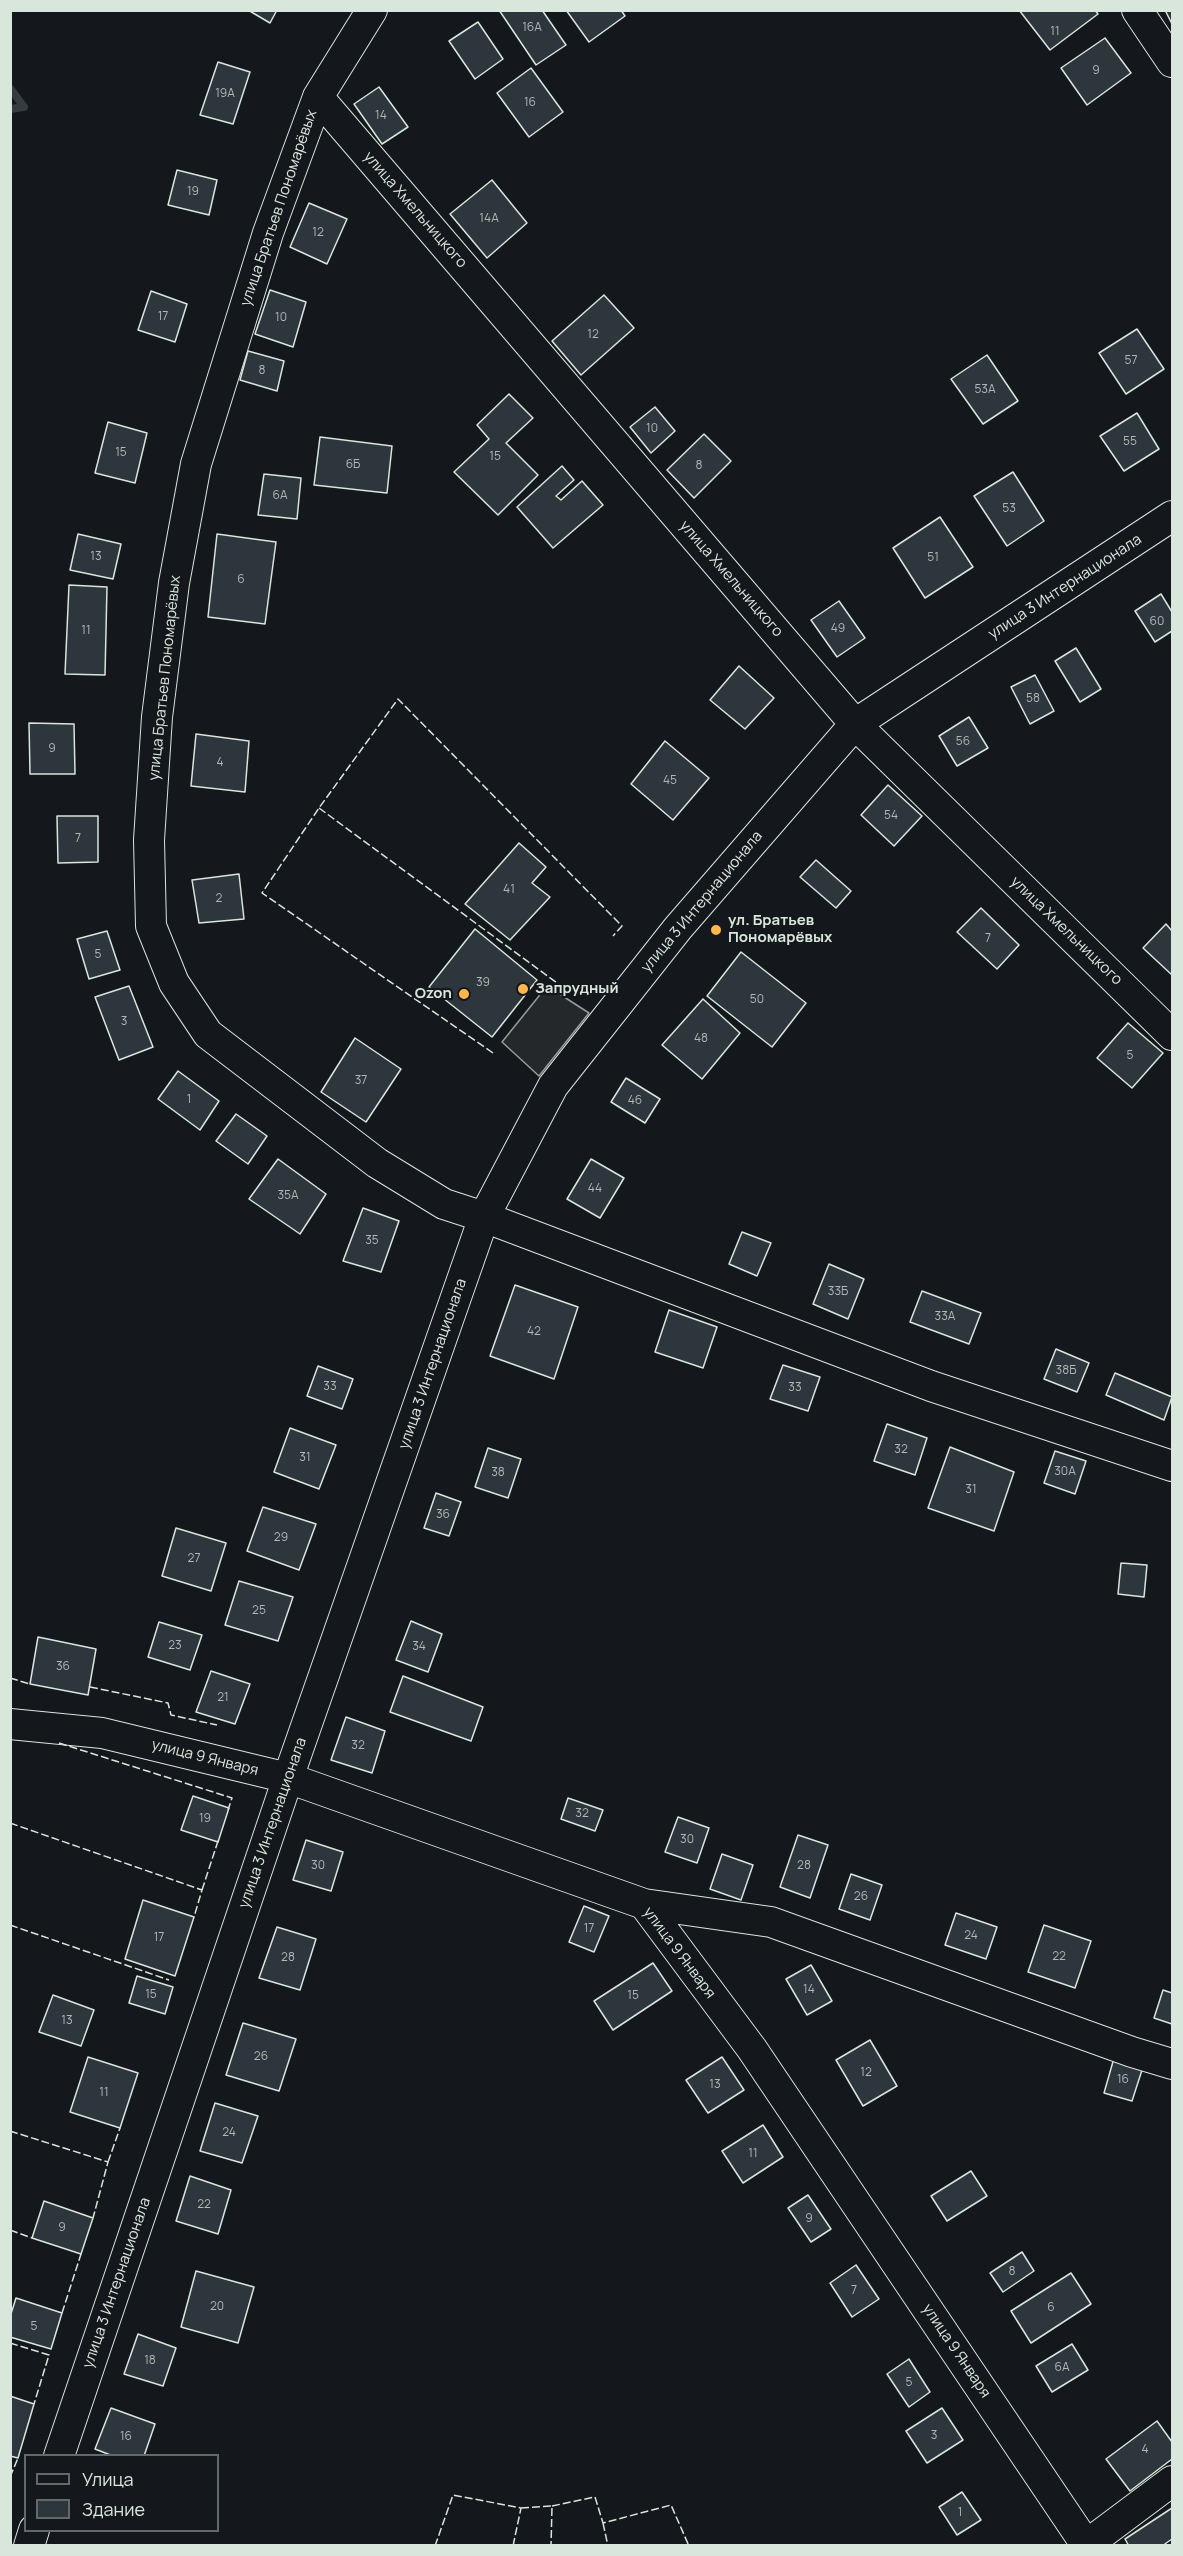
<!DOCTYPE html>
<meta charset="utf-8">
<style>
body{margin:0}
#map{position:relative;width:1183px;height:2556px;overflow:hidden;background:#14181c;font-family:Manrope,sans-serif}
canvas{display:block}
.frame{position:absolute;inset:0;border:12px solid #d8e6dc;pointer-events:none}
.legend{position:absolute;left:24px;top:2454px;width:195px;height:78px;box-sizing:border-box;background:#14181c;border:2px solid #626a69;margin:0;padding:8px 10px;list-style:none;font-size:18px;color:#d8e6dc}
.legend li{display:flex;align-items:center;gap:12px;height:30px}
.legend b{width:30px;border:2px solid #626a69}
</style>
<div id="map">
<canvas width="1183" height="2556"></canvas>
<div class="frame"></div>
<ul class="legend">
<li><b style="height:8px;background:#14181c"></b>Улица</li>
<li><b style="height:16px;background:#2c363c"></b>Здание</li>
</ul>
</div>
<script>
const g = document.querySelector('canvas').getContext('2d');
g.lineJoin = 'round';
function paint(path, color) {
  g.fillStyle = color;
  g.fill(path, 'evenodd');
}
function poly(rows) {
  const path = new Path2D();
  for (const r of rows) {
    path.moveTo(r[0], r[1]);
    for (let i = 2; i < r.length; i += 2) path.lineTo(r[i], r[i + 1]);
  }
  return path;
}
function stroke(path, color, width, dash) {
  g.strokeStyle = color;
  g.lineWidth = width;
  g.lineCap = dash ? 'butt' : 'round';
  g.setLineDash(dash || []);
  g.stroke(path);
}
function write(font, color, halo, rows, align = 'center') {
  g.font = font + ' Manrope,sans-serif';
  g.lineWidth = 4.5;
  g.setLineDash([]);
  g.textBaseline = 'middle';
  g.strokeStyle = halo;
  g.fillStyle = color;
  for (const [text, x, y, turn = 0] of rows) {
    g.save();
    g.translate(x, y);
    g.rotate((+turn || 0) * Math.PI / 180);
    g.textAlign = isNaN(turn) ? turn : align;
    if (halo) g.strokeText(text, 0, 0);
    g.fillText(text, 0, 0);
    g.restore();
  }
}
const parking = poly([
 [547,986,589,1013,539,1076,502,1042,547,986]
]);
const stream = poly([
 [10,88,24,107,10,109]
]);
const building = poly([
 [248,10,277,10,270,23,248,10],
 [499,10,542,10,566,45,536,65,499,10],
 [566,10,621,10,625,16,589,42,566,10],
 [1019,10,1095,10,1098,14,1050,50,1019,10],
 [1165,10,1172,10,1172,24,1165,10],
 [478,22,503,59,475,79,449,41,478,22],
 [1105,38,1131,73,1087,105,1061,68,1105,38],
 [218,62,250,72,233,124,200,115,218,62],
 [531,68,563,112,529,137,497,93,531,68],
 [379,87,408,127,382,144,354,104,379,87],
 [177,170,217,180,209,215,168,205,177,170],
 [492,180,527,223,487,258,450,214,492,180],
 [309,203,347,219,327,264,290,247,309,203],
 [270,290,306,302,293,347,255,334,270,290],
 [151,291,187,304,175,342,138,330,151,291],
 [604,295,634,328,581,375,552,341,604,295],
 [1137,329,1164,369,1126,394,1099,353,1137,329],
 [248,351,284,361,277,391,240,380,248,351],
 [987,355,1018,401,983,424,951,379,987,355],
 [509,394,533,418,506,443,538,475,498,515,454,472,489,439,477,425,509,394],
 [655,407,675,431,651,453,630,427,655,407],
 [1137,413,1159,449,1124,471,1100,436,1137,413],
 [108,422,147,433,135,483,95,473,108,422],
 [704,434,731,461,694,498,667,470,704,434],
 [320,437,392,446,387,493,314,485,320,437],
 [562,466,574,480,556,496,561,500,582,481,603,505,553,548,517,507,562,466],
 [1013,472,1044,521,1007,546,974,496,1013,472],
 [264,474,301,478,297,519,258,515,264,474],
 [940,517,973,567,925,598,893,548,940,517],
 [78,534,121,544,113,579,70,570,78,534],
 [217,534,276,542,265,624,208,617,217,534],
 [69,585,107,587,105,675,65,674,69,585],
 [1161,594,1172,612,1172,631,1155,642,1135,611,1161,594],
 [839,601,865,638,837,657,811,620,839,601],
 [1076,648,1101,689,1080,702,1055,661,1076,648],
 [739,666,774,698,745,729,710,700,739,666],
 [1035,675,1054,711,1030,724,1011,687,1035,675],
 [969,717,988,748,957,766,939,736,969,717],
 [29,723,74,724,75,774,30,774,29,723],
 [196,734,249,741,245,792,191,786,196,734],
 [665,741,709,778,673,820,631,784,665,741],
 [888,785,922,816,894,846,861,815,888,785],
 [57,816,98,816,98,862,58,863,57,816],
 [519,843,546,867,532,883,550,897,510,940,465,904,519,843],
 [816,860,851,891,836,908,800,877,816,860],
 [239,874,244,919,199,923,192,880,239,874],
 [981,908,1019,945,997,969,957,932,981,908],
 [1166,924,1172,931,1172,975,1143,948,1166,924],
 [475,929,537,980,492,1037,429,987,475,929],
 [107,931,120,970,89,979,77,939,107,931],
 [741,952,806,1003,772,1047,707,996,741,952],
 [129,986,153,1047,119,1060,95,997,129,986],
 [703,999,740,1033,702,1079,662,1045,703,999],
 [1128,1023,1163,1053,1132,1088,1097,1058,1128,1023],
 [355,1038,401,1069,366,1122,321,1092,355,1038],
 [178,1071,219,1101,200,1130,158,1099,178,1071],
 [626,1078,660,1099,645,1123,611,1102,626,1078],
 [236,1114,267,1136,248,1164,216,1141,236,1114],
 [278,1159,326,1194,300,1234,249,1199,278,1159],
 [591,1159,624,1178,600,1218,567,1199,591,1159],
 [363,1208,399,1221,381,1272,343,1261,363,1208],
 [742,1232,771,1243,757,1276,729,1264,742,1232],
 [829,1264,864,1279,848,1319,813,1304,829,1264],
 [515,1285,578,1307,554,1379,490,1356,515,1285],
 [922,1291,981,1313,969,1344,910,1322,922,1291],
 [669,1310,717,1327,703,1368,655,1352,669,1310],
 [1056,1349,1089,1363,1077,1392,1044,1379,1056,1349],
 [783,1365,820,1377,808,1411,770,1399,783,1365],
 [318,1366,353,1379,342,1409,307,1396,318,1366],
 [1115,1373,1172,1397,1164,1420,1106,1395,1115,1373],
 [887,1424,927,1438,915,1475,874,1461,887,1424],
 [290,1428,336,1445,319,1489,274,1472,290,1428],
 [950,1447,1014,1472,994,1531,928,1508,950,1447],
 [488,1448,521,1459,508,1498,475,1487,488,1448],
 [1055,1451,1086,1461,1075,1494,1044,1483,1055,1451],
 [436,1493,461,1502,449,1536,424,1528,436,1493],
 [263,1507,316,1524,299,1570,247,1551,263,1507],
 [176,1528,226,1543,211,1591,162,1576,176,1528],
 [1121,1563,1147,1565,1144,1597,1118,1594,1121,1563],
 [239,1581,293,1597,278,1641,225,1625,239,1581],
 [411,1621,442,1634,428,1672,396,1660,411,1621],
 [159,1622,202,1635,190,1670,148,1657,159,1622],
 [38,1637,96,1649,88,1695,30,1684,38,1637],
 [211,1671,250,1684,235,1724,196,1712,211,1671],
 [403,1676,483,1707,471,1741,390,1712,403,1676],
 [346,1717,385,1731,372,1773,331,1760,346,1717],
 [193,1796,229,1808,218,1842,181,1830,193,1796],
 [568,1798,603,1810,595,1831,561,1819,568,1798],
 [678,1817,709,1828,697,1863,665,1852,678,1817],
 [798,1835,828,1845,810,1898,780,1887,798,1835],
 [306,1840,343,1852,331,1891,293,1880,306,1840],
 [722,1854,753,1865,741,1900,710,1889,722,1854],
 [851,1874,882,1885,870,1920,839,1909,851,1874],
 [143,1900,194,1917,175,1976,125,1959,143,1900],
 [584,1906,609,1916,594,1952,569,1942,584,1906],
 [956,1913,997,1927,986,1959,945,1945,956,1913],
 [1044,1925,1091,1941,1075,1988,1028,1972,1044,1925],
 [277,1927,316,1939,300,1990,259,1978,277,1927],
 [653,1963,672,1991,613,2030,594,2001,653,1963],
 [811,1965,832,2001,807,2015,786,1979,811,1965],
 [137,1976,173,1987,165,2014,129,2003,137,1976],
 [1163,1990,1172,1993,1172,2024,1154,2018,1163,1990],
 [53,1995,94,2010,81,2046,39,2032,53,1995],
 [243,2023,296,2039,279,2091,226,2075,243,2023],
 [870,2040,897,2086,863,2106,836,2060,870,2040],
 [88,2057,138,2073,120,2128,70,2112,88,2057],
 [722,2057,744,2090,708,2113,686,2080,722,2057],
 [1114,2058,1143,2067,1132,2101,1104,2093,1114,2058],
 [215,2103,258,2116,242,2163,200,2151,215,2103],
 [763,2125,783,2157,743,2183,722,2151,763,2125],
 [971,2171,987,2196,947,2221,931,2196,971,2171],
 [190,2176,231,2190,218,2234,176,2221,190,2176],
 [808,2195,831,2229,811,2242,788,2208,808,2195],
 [44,2201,93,2218,81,2254,32,2238,44,2201],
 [1022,2252,1034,2271,1003,2292,990,2273,1022,2252],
 [856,2265,879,2299,852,2317,830,2283,856,2265],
 [196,2271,254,2287,238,2343,181,2327,196,2271],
 [1071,2273,1091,2304,1031,2343,1011,2311,1071,2273],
 [16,2298,62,2313,51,2349,10,2337,10,2317,16,2298],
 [138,2334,176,2348,163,2386,124,2374,138,2334],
 [1072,2344,1088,2370,1052,2392,1036,2366,1072,2344],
 [909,2359,930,2392,909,2407,887,2374,909,2359],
 [10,2396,34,2404,18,2458,10,2456,10,2396],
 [111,2408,155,2424,144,2456,113,2456,95,2449,111,2408],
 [942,2408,963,2440,927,2463,906,2431,942,2408],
 [1157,2421,1172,2442,1172,2459,1130,2491,1106,2459,1157,2421],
 [962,2492,981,2520,957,2535,939,2507,962,2492],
 [1172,2508,1172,2539,1162,2546,1129,2546,1125,2539,1172,2508]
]);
const minor = poly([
 [372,10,318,97,268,233,196,464,174,583,157,717,149,840,151,926,174,983,208,1034,377,1163,444,1204,484,1217,931,1386,1172,1466],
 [1137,10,1172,62],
 [318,97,855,724,1172,1035],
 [10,1724,102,1733,288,1778,644,1904,752,2049,1087,2546],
 [644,1904,771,1922,1132,2052,1172,2064],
 [59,2456,288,1778,484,1217,553,1086,678,928,855,724,1172,516],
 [29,2546,34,2530],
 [1085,2546,1172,2481]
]);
const fence = poly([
 [319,808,568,991],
 [493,1053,262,893,319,808,398,699,622,926,613,936],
 [10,1678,30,1684],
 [90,1687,168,1703,171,1715,217,1725],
 [59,1743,232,1798,228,1810],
 [10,1823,202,1890,194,1917],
 [202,1890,219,1838],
 [10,1925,169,1980],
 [10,2131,108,2162,93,2218],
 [108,2162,120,2128],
 [10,2230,32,2238],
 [62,2313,81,2254],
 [10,2343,49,2355,34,2404],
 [10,2477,18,2458],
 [552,2506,595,2497,603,2523,671,2505,689,2546],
 [521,2508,552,2506,551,2546],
 [603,2523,608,2546],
 [435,2546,453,2495,521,2508,513,2546],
 [751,2546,752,2546]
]);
const markers = [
 [716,930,6,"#ffb74d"],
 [523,989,6,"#ffb74d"],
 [464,994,6,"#ffb74d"]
];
const numberNames = [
 ["16А",532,28],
 ["11",1055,32],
 ["9",1096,71],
 ["19А",225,94],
 ["16",530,103],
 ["14",381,116],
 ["19",193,192],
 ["14А",489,219],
 ["12",318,233],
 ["17",163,317],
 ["10",281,318],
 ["12",593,335],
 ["57",1131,361],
 ["8",262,371],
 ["53А",985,390],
 ["10",652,429],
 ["55",1130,442],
 ["15",121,453],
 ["15",495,457],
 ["6Б",353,465],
 ["8",699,466],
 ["6А",280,496],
 ["53",1009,509],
 ["13",96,557],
 ["51",933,558],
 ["6",241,580],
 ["60",1157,622],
 ["49",838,629],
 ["11",86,631],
 ["58",1033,699],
 ["56",963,742],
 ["9",52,749],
 ["4",220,763],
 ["45",670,781],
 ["54",891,816],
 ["7",78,839],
 ["41",509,890],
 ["2",219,899],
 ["7",988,939],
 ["5",98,955],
 ["39",483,983],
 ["50",757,1000],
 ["3",124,1022],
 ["48",701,1039],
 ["5",1130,1056],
 ["37",361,1081],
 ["1",189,1100],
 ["46",635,1101],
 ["44",595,1189],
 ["35А",288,1196],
 ["35",372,1241],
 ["33Б",838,1292],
 ["33А",945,1317],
 ["42",534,1332],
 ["38Б",1066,1371],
 ["33",330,1387],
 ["33",795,1388],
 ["32",901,1450],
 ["31",305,1458],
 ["30А",1065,1472],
 ["38",498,1473],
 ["31",971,1490],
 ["36",443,1515],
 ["29",281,1538],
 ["27",194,1559],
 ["25",259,1611],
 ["23",175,1646],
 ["34",419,1647],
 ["36",63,1667],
 ["21",223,1698],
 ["32",358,1746],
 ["32",582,1814],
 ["19",205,1819],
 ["30",687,1840],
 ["30",318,1866],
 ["28",804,1866],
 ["26",861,1897],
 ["17",589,1929],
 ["24",971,1936],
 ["17",159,1938],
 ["22",1059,1957],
 ["28",288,1958],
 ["14",809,1990],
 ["15",151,1995],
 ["15",633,1996],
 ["13",67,2021],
 ["26",261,2057],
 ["12",866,2073],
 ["16",1123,2080],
 ["13",715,2085],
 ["11",104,2093],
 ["24",229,2133],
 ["11",753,2154],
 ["22",204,2205],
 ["9",809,2219],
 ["9",62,2228],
 ["8",1012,2272],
 ["7",854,2291],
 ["20",217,2307],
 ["6",1051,2308],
 ["5",34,2327],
 ["18",150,2361],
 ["6А",1062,2368],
 ["5",909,2383],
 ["3",934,2436],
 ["16",126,2437],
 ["4",1145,2450],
 ["1",960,2513]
];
const streetNames = [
 ["улица Братьев Пономарёвых",279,208,-71],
 ["улица Хмельницкого",415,210,49],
 ["улица Хмельницкого",731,579,49],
 ["улица 3 Интернационала",1065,587,-33],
 ["улица Братьев Пономарёвых",165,678,-84],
 ["улица 3 Интернационала",702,902,-50],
 ["улица Хмельницкого",1066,931,44],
 ["улица 3 Интернационала",433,1364,-71],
 ["улица 9 Января",205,1758,14],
 ["улица 3 Интернационала",273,1823,-71],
 ["улица 9 Января",679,1953,53],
 ["улица 3 Интернационала",117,2283,-71],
 ["улица 9 Января",956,2351,56]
];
const poiNames = [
 ["ул. Братьев",728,921],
 ["Пономарёвых",728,938],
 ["Запрудный",535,989],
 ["Ozon",452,994,"right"]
];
paint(parking, '#24282b');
stroke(parking, '#939e99', 1.5);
stroke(stream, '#363b3e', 8);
paint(building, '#2c363c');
stroke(building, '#d8e6dc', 1.5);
stroke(minor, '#d8e6dc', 32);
stroke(minor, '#14181c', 30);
stroke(fence, '#d8e6dc', 1.5, [8, 3]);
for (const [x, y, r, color] of markers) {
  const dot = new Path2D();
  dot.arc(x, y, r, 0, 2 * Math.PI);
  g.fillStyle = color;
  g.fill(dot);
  stroke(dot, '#14181c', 2);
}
write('12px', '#adbab4', null, numberNames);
write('15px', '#d8e6dc', '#14181c', streetNames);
write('bold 15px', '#d8e6dc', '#14181c', poiNames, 'left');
</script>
